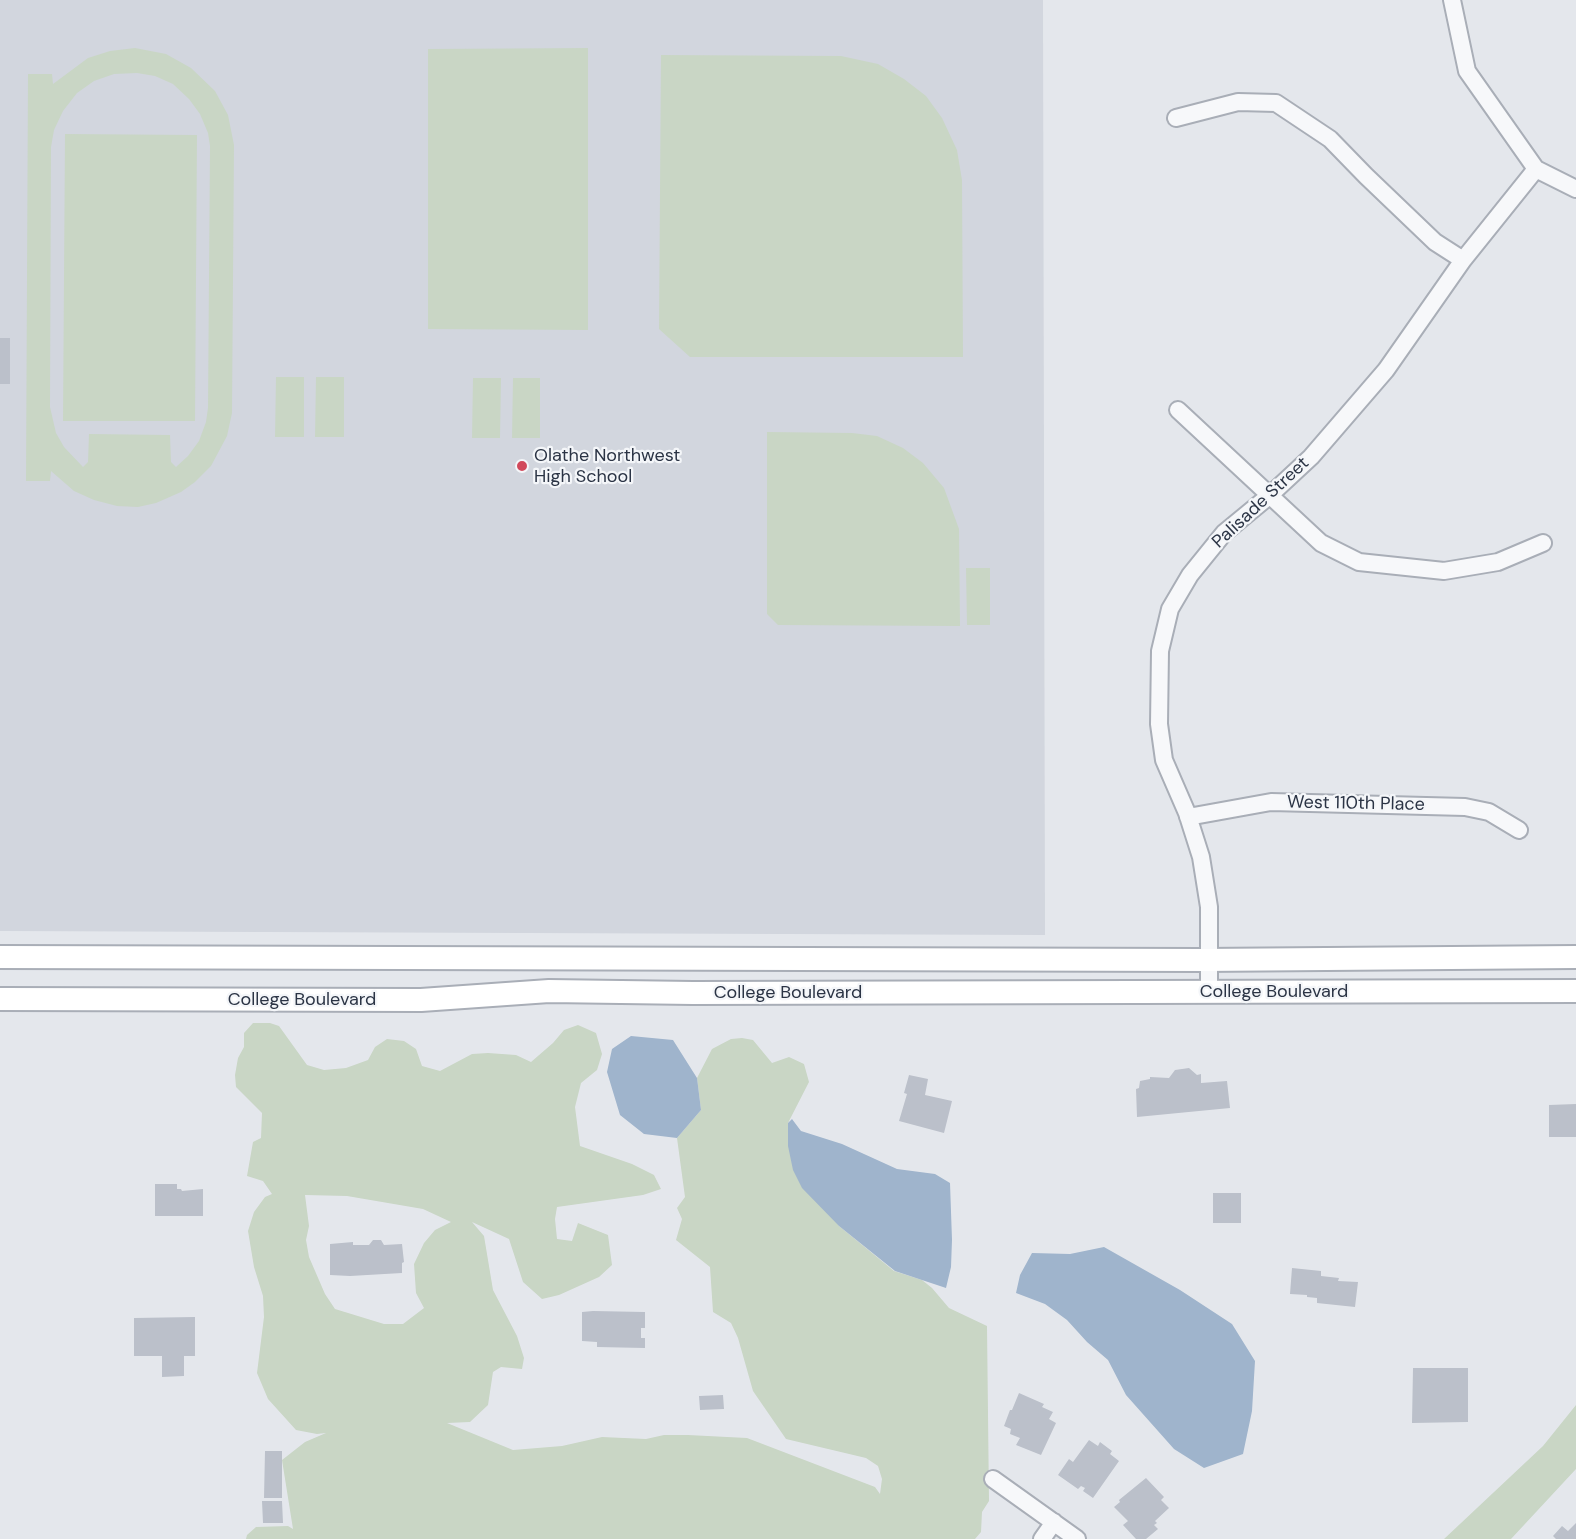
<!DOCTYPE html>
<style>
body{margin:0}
canvas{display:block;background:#e4e7ec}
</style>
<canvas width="1576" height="1539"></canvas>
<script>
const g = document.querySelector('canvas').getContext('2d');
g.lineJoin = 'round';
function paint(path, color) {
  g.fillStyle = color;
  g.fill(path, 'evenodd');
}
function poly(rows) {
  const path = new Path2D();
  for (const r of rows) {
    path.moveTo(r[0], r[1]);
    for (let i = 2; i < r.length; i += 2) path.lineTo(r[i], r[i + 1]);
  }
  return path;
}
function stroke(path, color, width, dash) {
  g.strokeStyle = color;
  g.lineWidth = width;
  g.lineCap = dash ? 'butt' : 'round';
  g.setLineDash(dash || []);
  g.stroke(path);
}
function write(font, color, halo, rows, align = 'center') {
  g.font = font + ' "DM Sans",sans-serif';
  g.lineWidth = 4.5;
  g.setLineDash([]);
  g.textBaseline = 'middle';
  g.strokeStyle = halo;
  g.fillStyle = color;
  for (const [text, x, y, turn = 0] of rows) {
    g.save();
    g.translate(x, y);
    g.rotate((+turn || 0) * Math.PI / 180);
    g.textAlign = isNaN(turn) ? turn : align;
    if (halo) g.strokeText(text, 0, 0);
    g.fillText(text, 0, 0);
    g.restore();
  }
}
const built = poly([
 [0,0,1043,0,1045,935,0,931]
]);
const green = poly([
 [135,48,166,54,191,68,215,91,228,115,234,145,232,413,227,436,211,466,195,482,181,492,156,503,138,507,117,506,94,500,74,491,51,471,50,481,26,481,28,74,52,74,53,84,88,58,110,51],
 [137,73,155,76,173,84,189,99,200,114,208,133,210,146,208,408,206,422,199,441,188,456,176,467,171,462,170,435,89,434,88,462,83,467,64,447,56,433,50,407,51,147,54,130,63,111,77,93,94,81,114,74],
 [588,48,588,330,428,329,428,49],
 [661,55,841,56,878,64,904,79,926,96,942,118,957,150,962,180,963,357,690,357,659,329],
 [65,134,197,135,195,421,63,421],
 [276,377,304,377,304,437,275,437],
 [316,377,344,377,344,437,315,437],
 [473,378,501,378,500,438,472,438],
 [513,378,540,378,540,438,512,438],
 [767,432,852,433,877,436,903,448,923,463,944,488,959,529,960,626,778,625,767,614],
 [966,568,990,568,990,625,967,625],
 [253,1023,270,1023,279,1026,307,1065,324,1070,346,1068,368,1060,375,1047,387,1039,404,1041,416,1049,422,1066,440,1071,472,1054,488,1053,516,1055,531,1062,553,1043,564,1030,578,1025,596,1033,602,1054,597,1070,581,1083,575,1107,580,1146,632,1164,654,1175,661,1189,643,1195,557,1207,555,1219,557,1239,572,1241,578,1223,608,1235,612,1265,599,1277,559,1295,542,1299,523,1282,509,1239,472,1222,484,1236,493,1290,517,1336,524,1358,522,1369,501,1367,493,1372,488,1405,470,1422,447,1423,513,1450,562,1446,602,1437,646,1439,664,1435,688,1435,747,1438,875,1487,880,1494,882,1479,878,1466,866,1458,786,1439,753,1391,738,1338,731,1323,713,1312,710,1267,676,1240,682,1219,677,1208,685,1197,677,1138,701,1110,697,1078,712,1049,731,1039,742,1038,753,1040,772,1063,789,1057,804,1064,809,1082,788,1123,839,1226,894,1271,922,1280,932,1288,949,1308,987,1326,989,1501,982,1512,981,1532,975,1539,246,1539,247,1535,256,1527,288,1526,293,1529,282,1460,305,1442,326,1433,317,1434,296,1430,268,1399,257,1373,264,1317,263,1296,254,1267,248,1231,254,1212,265,1197,272,1194,263,1181,247,1176,253,1142,261,1138,262,1113,236,1087,235,1075,238,1058,244,1047,244,1033],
 [305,1195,347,1196,423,1209,451,1222,435,1230,424,1243,414,1264,416,1293,424,1308,403,1324,384,1324,335,1309,325,1294,309,1257,306,1240,309,1226],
 [1576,1405,1576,1469,1511,1539,1444,1539,1543,1446]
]);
const water = poly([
 [631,1036,673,1040,697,1078,701,1110,677,1138,644,1134,620,1115,607,1072,612,1049],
 [792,1119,801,1131,842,1144,897,1169,935,1174,950,1183,952,1240,951,1267,946,1288,895,1271,839,1226,802,1188,793,1170,788,1146,788,1123],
 [1104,1247,1180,1290,1232,1324,1255,1361,1252,1411,1243,1454,1204,1468,1174,1449,1126,1395,1108,1360,1087,1342,1067,1320,1045,1304,1016,1293,1020,1275,1032,1253,1070,1254]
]);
const building = poly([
 [0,338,10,338,10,384,0,384],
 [1189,1068,1197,1075,1201,1074,1201,1083,1227,1081,1230,1108,1137,1117,1136,1089,1139,1088,1140,1081,1150,1079,1150,1077,1169,1078,1175,1070],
 [909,1075,928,1079,925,1095,952,1101,944,1133,899,1121,907,1094,904,1093],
 [1576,1104,1576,1137,1549,1137,1549,1105],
 [155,1184,177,1184,177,1189,181,1189,182,1191,203,1189,203,1216,155,1216],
 [1213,1193,1241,1193,1241,1223,1213,1223],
 [373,1240,381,1240,384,1245,402,1244,404,1262,402,1263,402,1273,350,1276,330,1275,330,1244,353,1242,353,1245,369,1245],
 [1292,1268,1321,1271,1321,1276,1339,1278,1338,1281,1358,1282,1355,1307,1317,1303,1317,1298,1307,1297,1307,1295,1290,1294],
 [593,1311,645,1312,645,1328,641,1328,641,1338,645,1338,645,1348,597,1347,597,1342,582,1341,582,1312],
 [195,1317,195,1356,184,1356,184,1376,162,1377,162,1356,134,1356,134,1318],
 [1413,1368,1468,1368,1468,1422,1412,1423],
 [1019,1393,1044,1404,1042,1407,1053,1412,1049,1419,1056,1423,1041,1455,1016,1445,1020,1438,1010,1434,1011,1429,1004,1426,1010,1410,1012,1410],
 [723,1395,724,1409,700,1410,699,1396],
 [1089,1440,1098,1446,1100,1442,1112,1451,1110,1454,1119,1461,1093,1498,1083,1491,1085,1488,1081,1486,1078,1489,1058,1475,1069,1459,1073,1462],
 [265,1451,282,1451,282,1498,264,1498],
 [1146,1478,1164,1497,1161,1500,1169,1508,1155,1521,1157,1523,1154,1525,1158,1529,1146,1539,1136,1539,1123,1525,1128,1521,1114,1507,1120,1502,1119,1500],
 [262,1501,282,1501,283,1523,263,1523],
 [1576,1523,1576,1539,1556,1539,1553,1536,1562,1526,1568,1531]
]);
const minor = poly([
 [1176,118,1238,102,1276,103,1330,139,1366,176,1435,242,1463,260],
 [1536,169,1576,189],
 [1178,410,1321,543,1359,562,1444,571,1498,562,1543,543],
 [1188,817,1271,802,1465,807,1489,812,1519,830],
 [1209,992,1209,907,1201,857,1187,813,1164,760,1159,724,1160,651,1170,609,1190,575,1224,533,1269,496,1311,457,1386,370,1463,260,1536,169,1467,71,1452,0],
 [993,1479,1077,1539],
 [1042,1539,1054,1522]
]);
const secondary = poly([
 [0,957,1202,960,1576,957],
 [0,999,421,1000,549,991,693,993,1576,991]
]);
const markers = [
 [522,466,6,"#d1495b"]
];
const poiNames = [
 ["Olathe Northwest",534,456],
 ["High School",534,477]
];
const streetNames = [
 ["Palisade Street",1261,503,-43],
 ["West 110th Place",1356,804,1],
 ["College Boulevard",1274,992],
 ["College Boulevard",788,993],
 ["College Boulevard",302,1000]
];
paint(built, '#d2d6de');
paint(green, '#c9d6c5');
paint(water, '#9fb4cc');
paint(building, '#bbc0ca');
stroke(minor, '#a9aeb7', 20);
stroke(secondary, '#a9aeb7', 26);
stroke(minor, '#f7f8fa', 16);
stroke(secondary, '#fff', 22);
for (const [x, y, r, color] of markers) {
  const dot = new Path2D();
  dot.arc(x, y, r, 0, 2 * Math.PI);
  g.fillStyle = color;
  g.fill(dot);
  stroke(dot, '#f4f6f9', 2);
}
write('18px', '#2b3445', '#f4f6f9', poiNames, 'left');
write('18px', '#2b3445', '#f4f6f9', streetNames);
</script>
